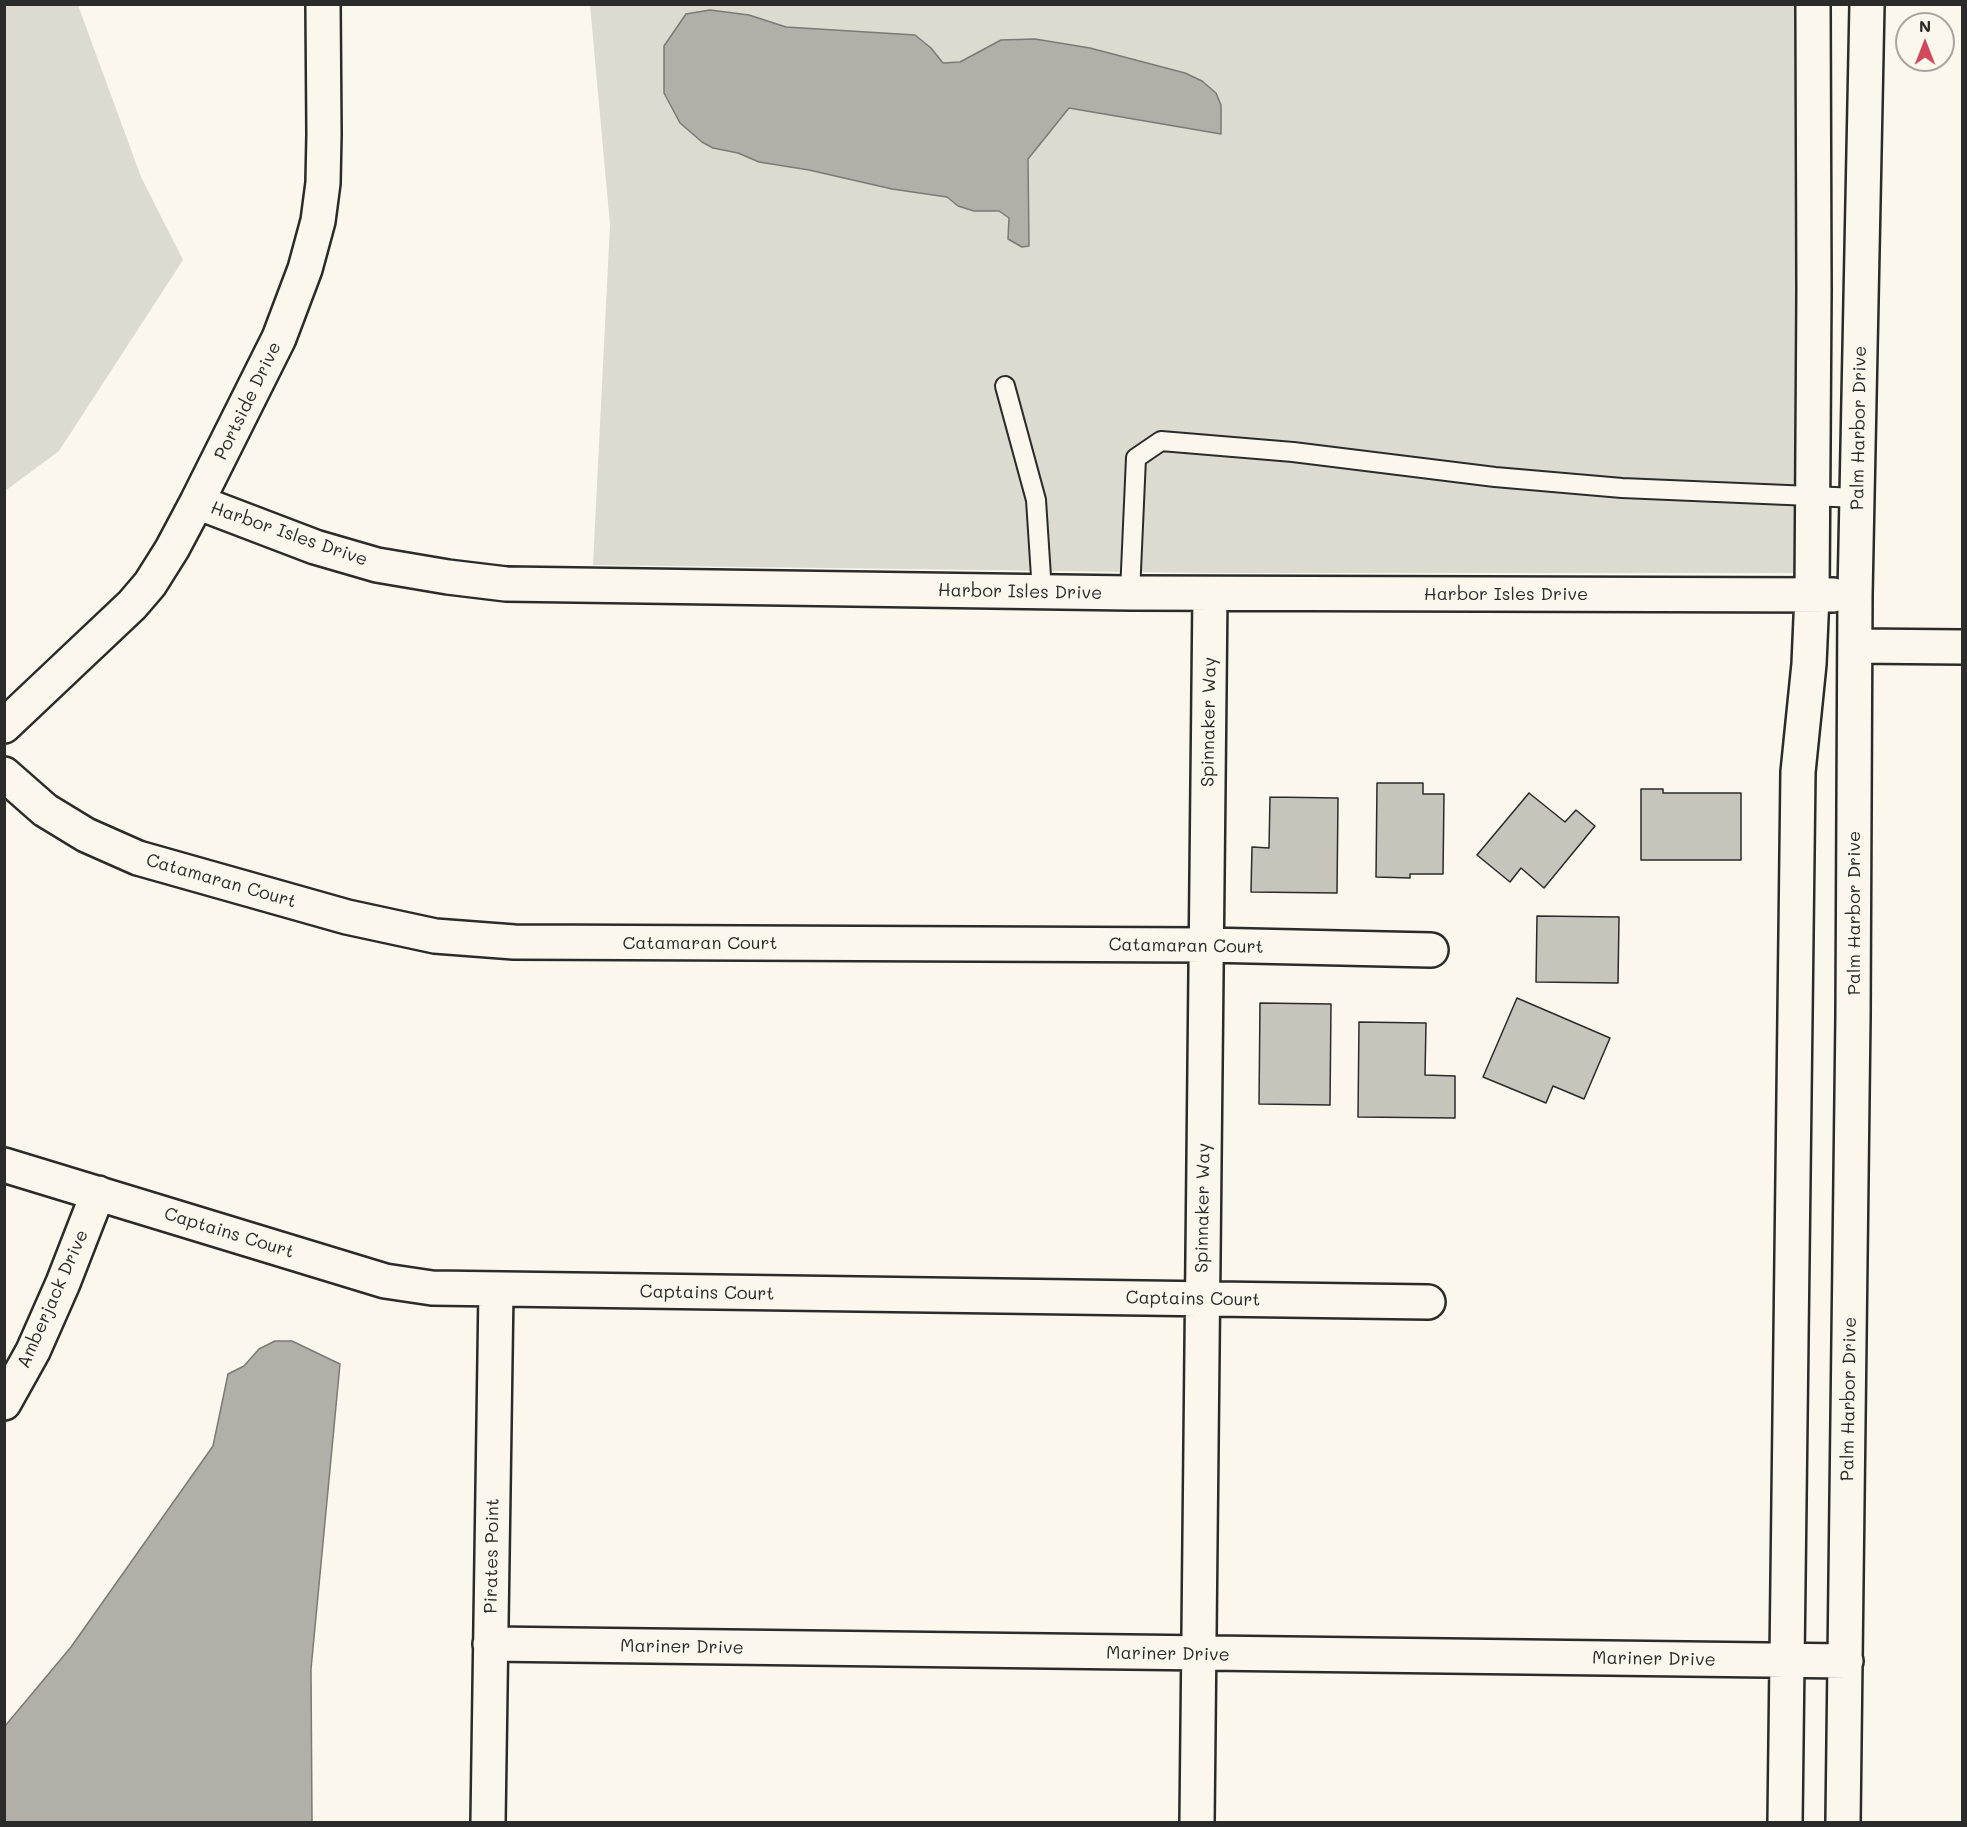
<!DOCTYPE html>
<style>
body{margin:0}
#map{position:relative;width:1967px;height:1827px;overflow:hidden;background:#fbf7ec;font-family:Mali,sans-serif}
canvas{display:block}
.frame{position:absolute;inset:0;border:6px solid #2b2b2b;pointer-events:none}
.north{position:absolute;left:1895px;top:12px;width:60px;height:60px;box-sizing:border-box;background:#fbf7ec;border:2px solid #a8a59f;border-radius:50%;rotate:0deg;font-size:16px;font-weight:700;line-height:24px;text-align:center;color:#2b2b2b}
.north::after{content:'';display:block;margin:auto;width:21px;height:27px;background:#d1495b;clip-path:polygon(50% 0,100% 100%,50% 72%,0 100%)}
</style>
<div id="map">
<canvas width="1967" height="1827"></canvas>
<div class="frame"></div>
<div class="north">N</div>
</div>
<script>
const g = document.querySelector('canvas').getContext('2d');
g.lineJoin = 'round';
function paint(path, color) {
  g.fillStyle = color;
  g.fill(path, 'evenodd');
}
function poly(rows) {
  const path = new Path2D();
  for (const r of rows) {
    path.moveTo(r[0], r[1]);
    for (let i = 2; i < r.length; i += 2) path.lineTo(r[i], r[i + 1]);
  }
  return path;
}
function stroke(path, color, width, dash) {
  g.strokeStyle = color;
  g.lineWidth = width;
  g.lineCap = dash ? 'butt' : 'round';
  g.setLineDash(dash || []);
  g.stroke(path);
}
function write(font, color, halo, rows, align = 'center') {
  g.font = font + ' Mali,sans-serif';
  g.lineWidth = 5;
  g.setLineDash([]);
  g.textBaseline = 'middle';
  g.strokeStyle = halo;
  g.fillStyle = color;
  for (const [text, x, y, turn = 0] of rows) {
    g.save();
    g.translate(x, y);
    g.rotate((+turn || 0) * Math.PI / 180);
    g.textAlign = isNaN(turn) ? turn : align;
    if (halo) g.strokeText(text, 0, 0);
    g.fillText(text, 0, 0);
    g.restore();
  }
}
const green = poly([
 [5,4,78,5,141,177,183,260,59,451,5,491],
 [590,5,1794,5,1795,290,1793,573,1210,573,593,565,610,225],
 [749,15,786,27,915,35,931,48,943,63,960,62,1001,40,1220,134,1069,107,1028,159,1029,246,1009,218,999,211,974,211,958,206,947,197,892,189,809,170,759,162,738,153,713,148]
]);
const water = poly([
 [710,10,749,15,786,27,915,35,931,48,943,63,960,62,1001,40,1035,39,1090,48,1185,73,1202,81,1216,93,1221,105,1221,134,1069,108,1028,159,1029,246,1022,247,1008,239,1009,218,999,211,974,211,958,206,947,197,892,189,809,170,759,162,738,153,713,148,702,142,680,123,664,93,664,46,686,14,710,10],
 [275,1341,292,1341,340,1364,311,1669,312,1822,5,1822,5,1726,71,1647,213,1446,228,1374,244,1366,259,1349,275,1341]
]);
const building = poly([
 [1377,783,1423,783,1423,794,1444,794,1443,874,1410,874,1410,878,1376,877,1377,783],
 [1641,789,1663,789,1663,793,1741,793,1741,860,1641,860,1641,789],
 [1529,793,1565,822,1576,810,1595,826,1544,888,1521,868,1510,882,1477,855,1529,793],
 [1270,797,1338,798,1337,893,1251,892,1252,847,1269,848,1270,797],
 [1537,916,1619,917,1618,983,1536,982,1537,916],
 [1517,998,1610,1038,1584,1099,1553,1086,1546,1103,1483,1077,1517,998],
 [1260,1003,1331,1004,1330,1105,1259,1104,1260,1003],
 [1359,1022,1426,1023,1425,1075,1455,1076,1455,1118,1358,1117,1359,1022]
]);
const lane = poly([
 [1005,386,1036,500,1042,592],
 [1130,593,1136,458,1161,441,1293,452,1495,477,1622,488,1858,498]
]);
const street = poly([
 [197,502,315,547,377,565,448,577,506,584,1130,593,1833,595],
 [1856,646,1962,647],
 [4,726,132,605,150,584,172,549,197,502,279,338,305,269,318,221,323,183,324,134,323,4],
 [4,774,45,810,86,835,138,858,347,917,435,936,514,942,1206,945,1431,950],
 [4,1165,385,1281,432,1288,1428,1302],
 [4,1403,33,1351,63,1283,98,1193],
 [490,1644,1846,1661],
 [488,1822,496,1290],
 [1197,1822,1210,594],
 [1785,1822,1798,772,1809,664,1812,595,1814,290,1813,4],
 [1843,1822,1853,1016,1855,595,1867,4]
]);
const streetNames = [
 ["Portside Drive",248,401,-64],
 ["Palm Harbor Drive",1859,428,-89],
 ["Harbor Isles Drive",289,534,19],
 ["Harbor Isles Drive",1020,592,1],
 ["Harbor Isles Drive",1506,594],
 ["Spinnaker Way",1209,722,-89],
 ["Catamaran Court",221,881,16],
 ["Palm Harbor Drive",1854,913,-90],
 ["Catamaran Court",700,943],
 ["Catamaran Court",1186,946,1],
 ["Spinnaker Way",1203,1208,-89],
 ["Captains Court",229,1233,17],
 ["Captains Court",707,1293,1],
 ["Amberjack Drive",53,1299,-66],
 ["Captains Court",1193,1299,1],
 ["Palm Harbor Drive",1849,1399,-89],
 ["Pirates Point",492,1556,-89],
 ["Mariner Drive",682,1647,1],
 ["Mariner Drive",1168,1654,1],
 ["Mariner Drive",1654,1659,1]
];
paint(green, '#dddad0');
paint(water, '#b1afa7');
stroke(water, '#7b7a75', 1.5);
paint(building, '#c7c4bc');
stroke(building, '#2b2b2b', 1.5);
stroke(lane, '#2b2b2b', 22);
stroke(street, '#2b2b2b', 38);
stroke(lane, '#fbf7ec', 18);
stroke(street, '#fbf7ec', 33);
write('18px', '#2b2b2b', '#fbf7ec', streetNames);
</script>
